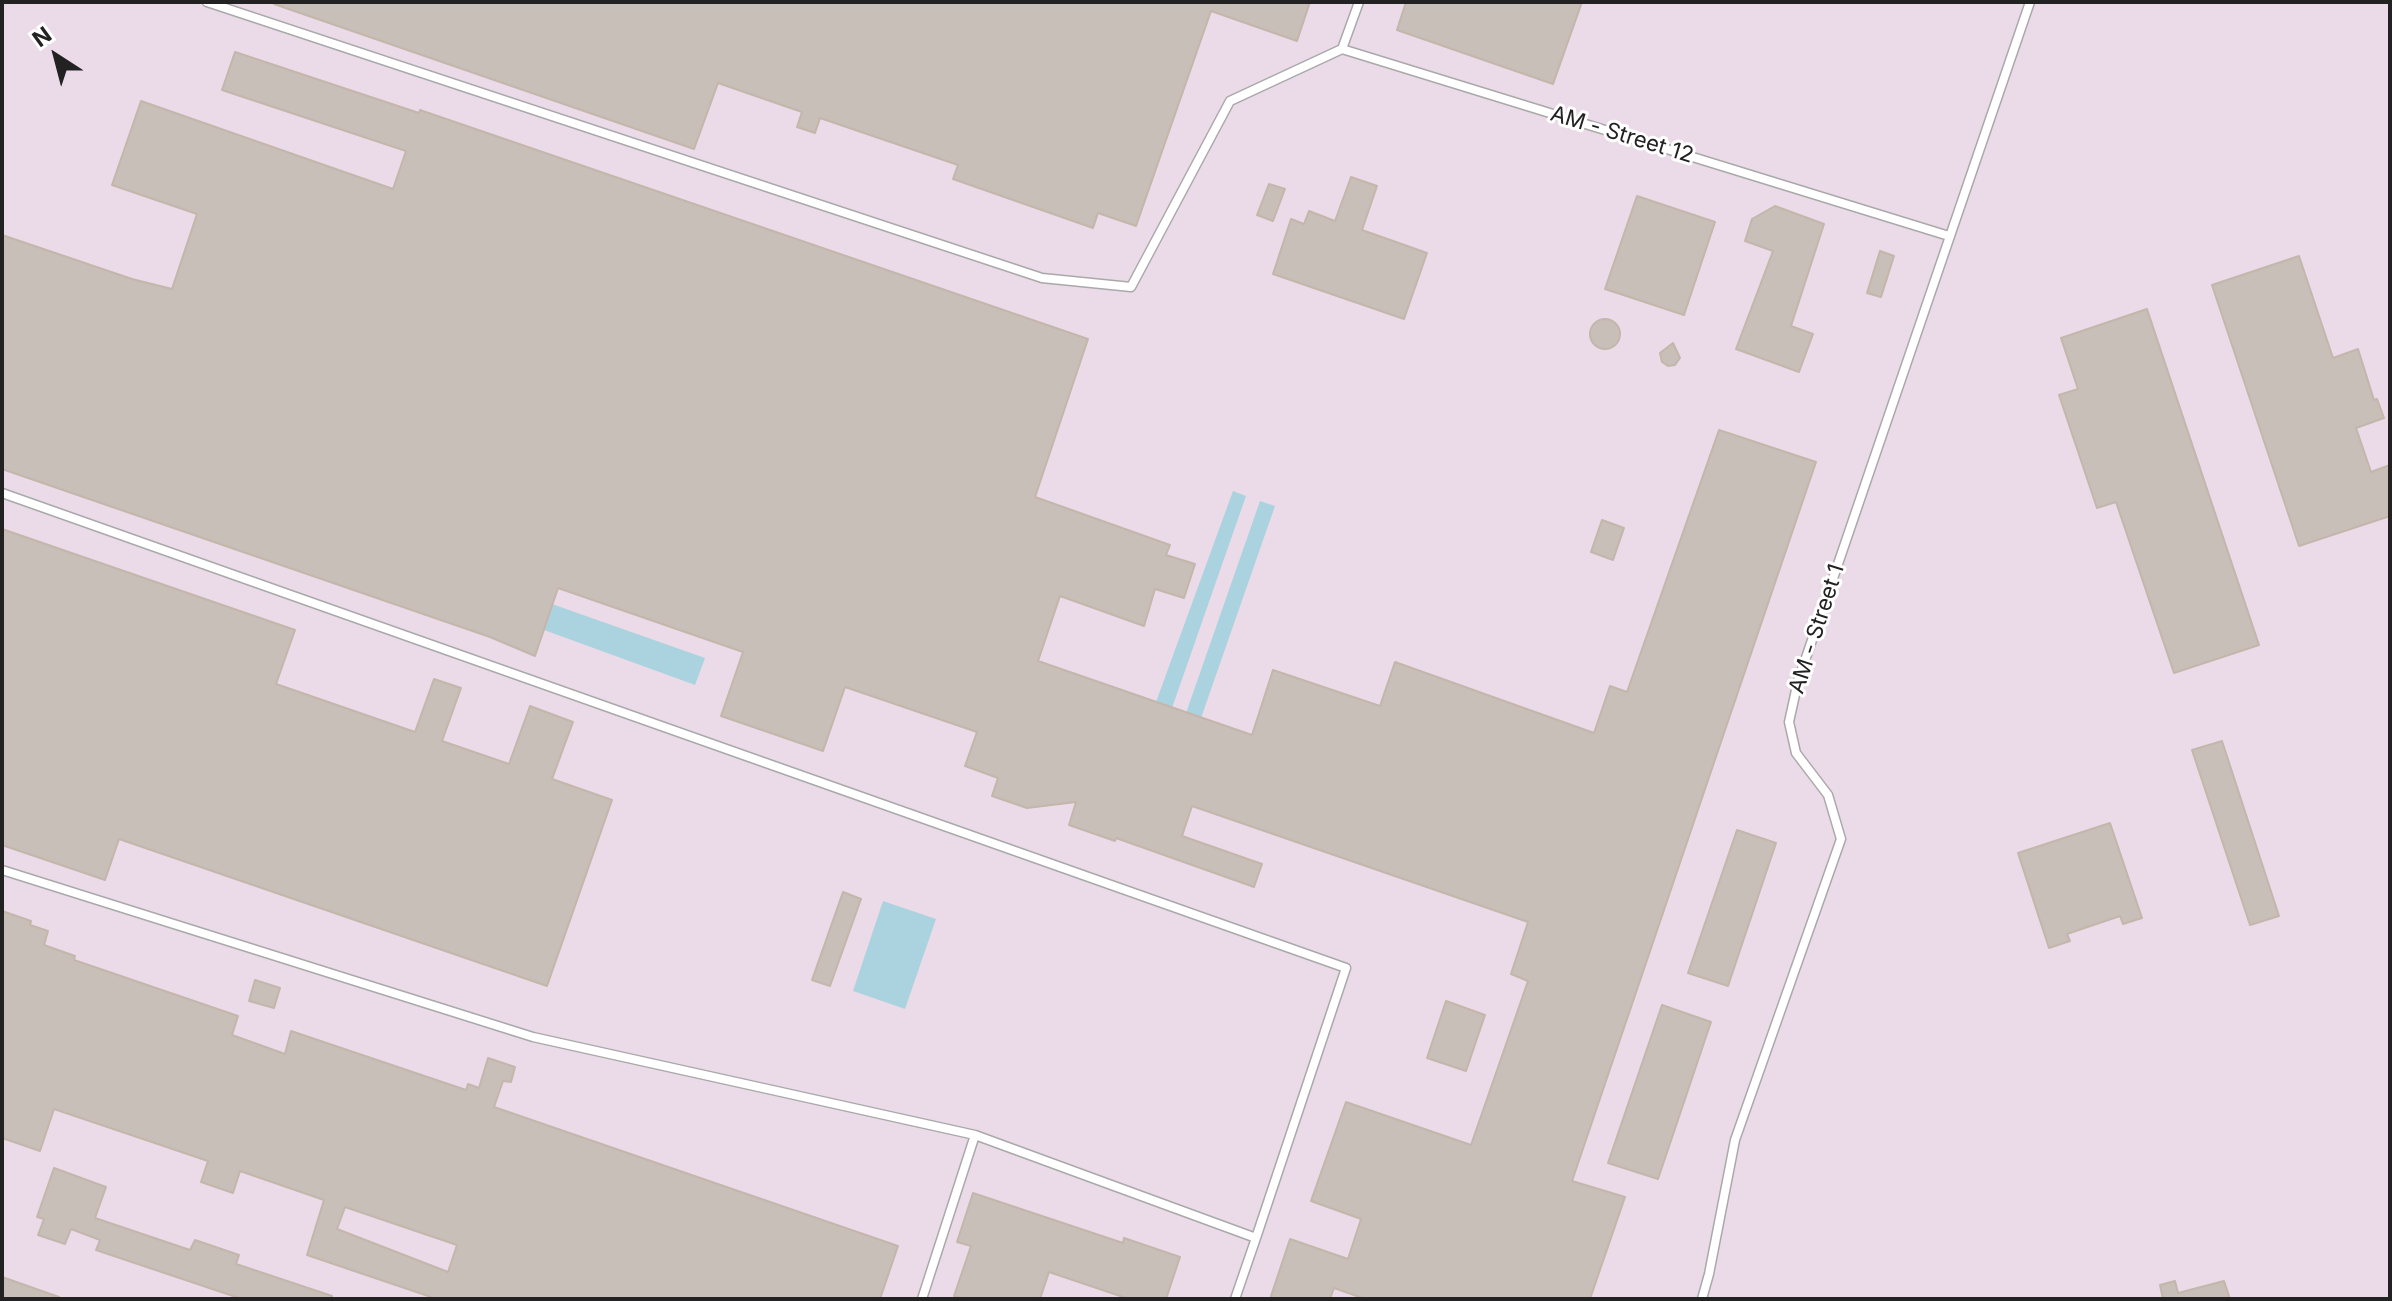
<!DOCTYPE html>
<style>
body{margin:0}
#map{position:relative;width:2392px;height:1301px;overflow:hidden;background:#f2efe9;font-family:Inter,sans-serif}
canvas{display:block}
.frame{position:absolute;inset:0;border:4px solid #222;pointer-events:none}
.north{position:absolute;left:16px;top:16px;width:80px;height:80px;-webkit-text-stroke:6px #fff;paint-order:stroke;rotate:324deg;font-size:22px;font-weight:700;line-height:32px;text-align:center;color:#222}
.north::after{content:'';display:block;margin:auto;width:28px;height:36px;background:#222;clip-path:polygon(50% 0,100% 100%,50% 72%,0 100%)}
</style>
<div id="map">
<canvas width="2392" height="1301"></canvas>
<div class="frame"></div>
<div class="north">N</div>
</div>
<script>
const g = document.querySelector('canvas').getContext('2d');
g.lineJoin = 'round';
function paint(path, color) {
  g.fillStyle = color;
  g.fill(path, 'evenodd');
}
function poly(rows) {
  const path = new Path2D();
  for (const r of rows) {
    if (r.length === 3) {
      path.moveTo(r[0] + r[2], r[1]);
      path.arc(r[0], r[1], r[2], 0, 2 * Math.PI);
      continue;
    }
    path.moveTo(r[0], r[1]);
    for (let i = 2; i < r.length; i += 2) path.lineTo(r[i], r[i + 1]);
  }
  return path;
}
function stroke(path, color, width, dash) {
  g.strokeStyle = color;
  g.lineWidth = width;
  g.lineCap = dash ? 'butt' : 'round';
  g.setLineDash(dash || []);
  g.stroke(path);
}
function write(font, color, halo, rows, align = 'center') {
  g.font = font + ' Inter,sans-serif';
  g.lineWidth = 6;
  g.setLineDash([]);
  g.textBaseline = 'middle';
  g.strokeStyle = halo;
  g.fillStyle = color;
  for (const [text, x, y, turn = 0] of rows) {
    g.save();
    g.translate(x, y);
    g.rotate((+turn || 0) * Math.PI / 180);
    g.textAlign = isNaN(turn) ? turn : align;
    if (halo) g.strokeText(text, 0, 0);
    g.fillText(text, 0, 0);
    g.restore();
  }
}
const industrial = poly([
 [2,2,2390,2,2390,1299,2,1299]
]);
const water = poly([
 [1233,491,1246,496,1172,708,1156,702],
 [1260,501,1275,506,1201,718,1186,713],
 [552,604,705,658,695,685,544,630],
 [883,901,936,919,905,1009,853,991]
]);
const building = poly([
 [274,2,1310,2,1297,41,1211,11,1136,226,1098,213,1093,228,953,179,958,165,820,118,815,133,797,127,802,112,718,83,694,149,274,4,274,2],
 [1406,2,1582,2,1553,84,1397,30,1406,2],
 [235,52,419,113,420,110,1088,339,1035,497,1170,545,1166,555,1195,564,1184,598,1155,589,1144,626,1060,596,1038,661,1252,735,1273,670,1380,706,1395,662,1594,733,1610,686,1627,692,1719,430,1816,462,1572,1181,1625,1197,1590,1299,1365,1299,1334,1288,1330,1299,1270,1299,1290,1239,1348,1259,1361,1219,1311,1201,1346,1102,1471,1145,1528,981,1511,974,1528,922,1192,806,1182,836,1262,864,1254,887,1116,838,1115,841,1069,825,1076,802,1027,808,992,796,998,778,965,766,977,732,845,687,823,751,721,716,743,652,558,588,535,656,490,637,2,469,2,235,132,279,172,289,197,214,112,185,141,101,393,189,406,151,222,90,235,52],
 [1351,177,1377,186,1362,230,1427,253,1404,319,1273,274,1291,219,1304,224,1309,211,1335,221,1351,177],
 [1269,184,1285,189,1273,221,1257,215,1269,184],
 [1637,196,1715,222,1684,315,1605,289,1637,196],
 [1775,206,1824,224,1791,326,1813,334,1799,372,1736,349,1773,251,1745,241,1752,219,1775,206],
 [1880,251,1894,256,1881,297,1867,293,1880,251],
 [2299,256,2333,358,2358,349,2374,400,2377,399,2384,418,2356,428,2371,472,2390,465,2390,516,2299,546,2212,285,2299,256],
 [2147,309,2259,645,2174,673,2116,502,2097,508,2059,395,2078,389,2061,338,2147,309],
 [1605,334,15],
 [1673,343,1680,358,1675,365,1668,366,1662,362,1660,353,1673,343],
 [1602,520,1624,528,1613,560,1591,552,1602,520],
 [2,529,295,630,276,684,415,732,434,679,461,688,442,741,509,764,530,706,573,722,552,779,612,800,547,986,119,839,105,880,2,845,2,529],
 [2222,741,2279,916,2250,925,2192,750,2222,741],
 [2110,823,2142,918,2123,924,2120,916,2067,934,2070,941,2049,948,2018,853,2110,823],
 [1737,830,1776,843,1728,986,1688,973,1737,830],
 [843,892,861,899,830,986,812,980,843,892],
 [2,911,31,921,30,925,48,931,44,945,75,956,74,960,238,1016,232,1035,285,1054,291,1031,466,1090,468,1084,479,1088,488,1058,515,1067,511,1082,503,1081,494,1107,898,1246,880,1299,437,1299,307,1255,324,1200,240,1171,233,1193,201,1182,208,1161,54,1109,40,1151,2,1138,2,911],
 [345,1207,457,1245,448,1272,337,1229,345,1207],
 [255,980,280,988,274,1008,249,1001,255,980],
 [1446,1001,1485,1015,1466,1071,1427,1058,1446,1001],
 [1662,1005,1711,1022,1658,1179,1608,1163,1662,1005],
 [54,1168,106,1187,95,1218,190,1250,195,1240,239,1255,236,1264,332,1296,332,1299,242,1299,96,1250,100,1240,71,1229,65,1244,38,1235,44,1219,37,1217,54,1168],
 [973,1193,1123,1243,1124,1238,1180,1257,1166,1299,1129,1299,1049,1272,1040,1299,964,1299,954,1296,971,1246,957,1242,973,1193],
 [2,1277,59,1297,59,1299,2,1299,2,1277],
 [2175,1281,2178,1293,2224,1281,2230,1299,2163,1299,2160,1285,2175,1281]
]);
const service = poly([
 [207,2,1042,278,1131,287,1230,101,1342,49],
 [1359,2,1342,49,1949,236],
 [2,493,1346,968,1256,1238],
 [2,870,533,1037,975,1135],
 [922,1299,975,1135,1256,1238,1235,1299],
 [1702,1299,1709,1274,1735,1140,1841,839,1828,795,1796,753,1789,722,1798,681,2030,2]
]);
const streetNames = [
 ["AM - Street 12",1622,135,17],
 ["AM - Street 1",1817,629,-72]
];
paint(industrial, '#ebdbe8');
paint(water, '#aad3df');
paint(building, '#c7bfb8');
stroke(building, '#c4b6ab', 2);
stroke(service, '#a9a9a9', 11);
stroke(service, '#fff', 8);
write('22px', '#222', '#fff', streetNames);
</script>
